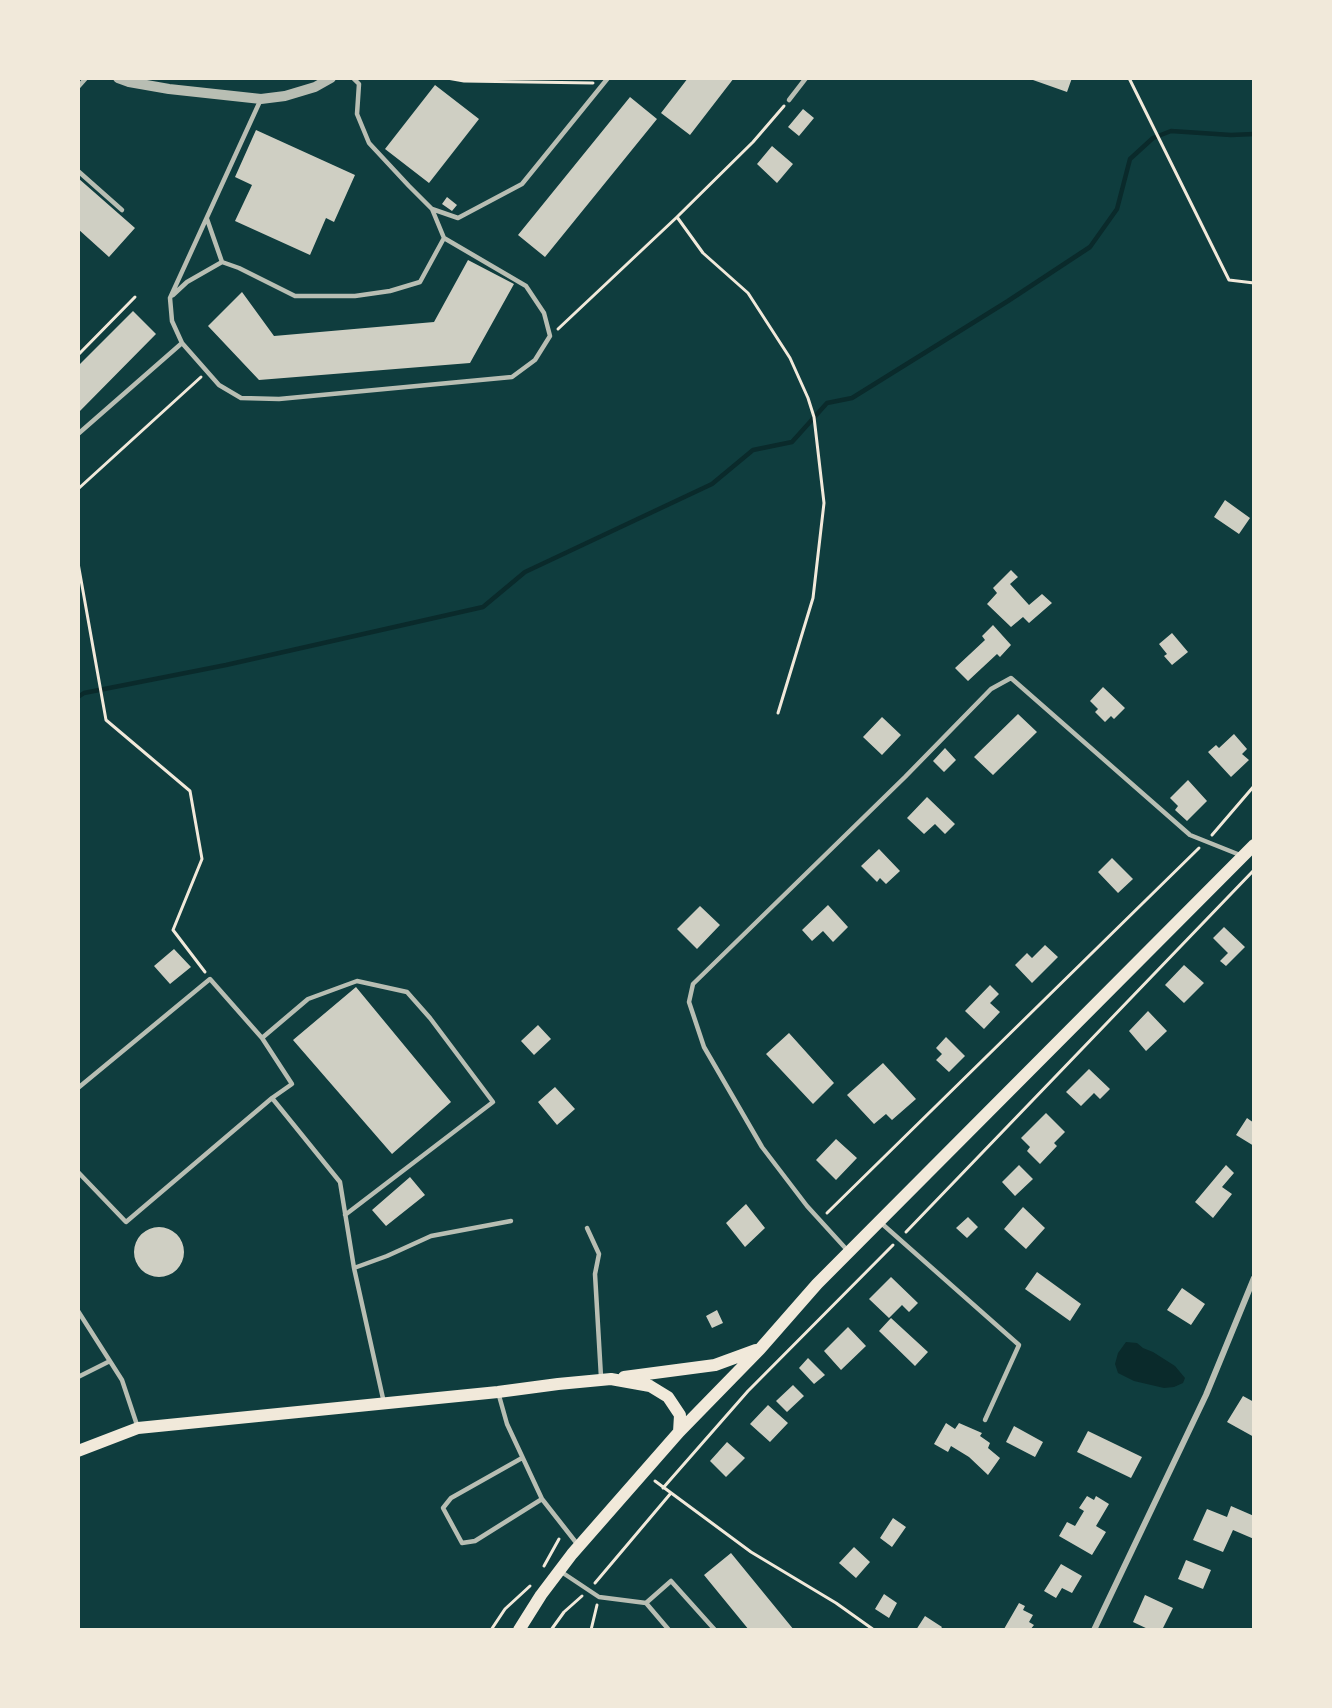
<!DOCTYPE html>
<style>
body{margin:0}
#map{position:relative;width:1332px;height:1708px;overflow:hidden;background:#0f3d3e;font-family:"Sofia Sans Condensed",sans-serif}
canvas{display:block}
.frame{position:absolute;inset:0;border:80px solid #f1e9da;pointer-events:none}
</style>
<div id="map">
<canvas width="1332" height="1708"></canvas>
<div class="frame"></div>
</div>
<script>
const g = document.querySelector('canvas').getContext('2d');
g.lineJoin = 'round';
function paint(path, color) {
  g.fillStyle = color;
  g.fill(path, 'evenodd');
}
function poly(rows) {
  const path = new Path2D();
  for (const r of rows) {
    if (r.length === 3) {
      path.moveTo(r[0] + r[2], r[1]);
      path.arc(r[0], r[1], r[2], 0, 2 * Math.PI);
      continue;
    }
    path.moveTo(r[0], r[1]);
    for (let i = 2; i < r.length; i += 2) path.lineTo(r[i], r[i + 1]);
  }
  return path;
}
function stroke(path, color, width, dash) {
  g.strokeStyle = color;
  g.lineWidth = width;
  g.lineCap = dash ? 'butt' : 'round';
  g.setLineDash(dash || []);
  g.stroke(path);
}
const water = poly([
 [1126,1342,1137,1343,1143,1348,1153,1352,1175,1366,1185,1378,1183,1383,1174,1387,1164,1388,1134,1381,1118,1373,1115,1364,1118,1353]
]);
const stream = poly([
 [78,697,84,693,226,665,483,607,525,572,712,484,753,450,792,442,827,403,852,398,1008,301,1090,247,1117,209,1130,159,1153,138,1171,131,1231,135,1254,134]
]);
const building = poly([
 [688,78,734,78,690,135,661,113],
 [1034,78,1072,78,1067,92,1033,80],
 [435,85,479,119,429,183,385,149],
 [630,97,657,119,545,257,518,235],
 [803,109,814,118,799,136,788,127],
 [256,130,355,175,334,222,326,218,310,255,235,221,252,185,235,177],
 [772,146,793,164,777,183,757,164],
 [78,178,135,228,109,257,78,229],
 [447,197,457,205,452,211,442,204],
 [468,260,514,284,470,363,259,380,208,326,242,292,274,336,434,322],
 [133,311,156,334,78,413,78,366],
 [1225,500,1250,518,1239,534,1214,517],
 [1011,570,1018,577,1010,584,1029,605,1042,594,1052,603,1029,623,1023,617,1011,627,987,604,997,593,993,588],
 [993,625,1011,645,1000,657,997,654,968,681,955,668,985,640,982,636],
 [1172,633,1188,652,1172,665,1164,656,1167,654,1159,644],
 [1103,687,1125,708,1114,719,1111,716,1105,722,1095,712,1098,709,1090,701],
 [1018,714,1037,732,993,775,974,757],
 [882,717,901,735,882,755,863,737],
 [1234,734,1247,749,1242,754,1249,760,1231,777,1208,752,1216,745,1219,748],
 [945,748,956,760,944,772,933,761],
 [1188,780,1207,801,1187,821,1175,810,1178,806,1170,798],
 [927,797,955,824,945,834,935,824,924,834,907,818],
 [879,849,900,871,886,884,880,878,877,882,861,866],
 [1112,858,1133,879,1118,893,1098,872],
 [828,905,848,927,833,942,823,931,812,941,802,930],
 [700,906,720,925,697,949,677,929],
 [1224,927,1245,947,1226,966,1220,961,1228,953,1213,938],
 [1045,945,1058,957,1032,983,1015,965,1027,953,1032,958],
 [174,949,191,967,170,984,154,966],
 [1184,965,1204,983,1184,1003,1165,985],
 [990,985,999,994,990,1003,1000,1012,984,1029,965,1011],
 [356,987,451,1102,392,1154,293,1040],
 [1148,1011,1167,1031,1146,1051,1129,1031],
 [538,1025,551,1039,534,1055,521,1041],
 [789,1033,834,1083,813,1104,766,1054],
 [946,1037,965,1056,949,1072,936,1060,942,1054,936,1048],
 [883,1063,916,1099,892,1120,886,1114,874,1124,847,1095],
 [1089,1069,1110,1089,1100,1099,1094,1093,1081,1106,1066,1092],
 [555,1087,575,1109,557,1125,538,1102],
 [1046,1113,1065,1132,1054,1143,1057,1146,1040,1164,1027,1151,1030,1147,1021,1138],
 [1247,1118,1254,1123,1254,1146,1236,1135],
 [836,1139,857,1158,836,1180,816,1160],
 [1019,1165,1033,1179,1015,1196,1002,1182],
 [1226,1165,1234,1173,1222,1187,1232,1194,1213,1218,1195,1202],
 [410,1177,425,1195,386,1226,372,1210],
 [746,1204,765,1228,745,1247,726,1223],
 [1023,1207,1045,1228,1026,1249,1004,1229],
 [968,1217,978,1227,967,1238,956,1228],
 [159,1252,25],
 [1037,1272,1081,1304,1070,1321,1025,1289],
 [891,1277,918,1303,909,1312,902,1305,889,1318,869,1299],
 [1182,1288,1205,1304,1191,1325,1167,1310],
 [717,1310,723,1323,712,1328,706,1316],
 [891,1318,928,1352,915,1366,879,1331],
 [848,1327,866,1346,841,1370,824,1351],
 [808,1358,825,1375,814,1384,799,1368],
 [793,1385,804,1396,787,1412,776,1401],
 [1243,1396,1254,1402,1254,1437,1227,1422],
 [768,1405,788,1423,770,1442,750,1424],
 [946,1423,955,1429,959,1423,982,1433,980,1436,990,1443,988,1448,1000,1458,988,1475,969,1457,951,1446,948,1452,934,1444],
 [1014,1426,1043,1442,1035,1457,1006,1442],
 [1088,1431,1142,1457,1131,1478,1077,1452],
 [727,1442,745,1458,726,1477,710,1461],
 [1087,1496,1094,1500,1096,1496,1109,1504,1096,1526,1106,1532,1092,1555,1059,1536,1067,1522,1075,1526,1084,1511,1079,1508],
 [1231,1506,1254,1516,1254,1539,1233,1530,1223,1552,1193,1540,1207,1509,1227,1517],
 [893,1518,906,1527,892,1547,880,1538],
 [854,1547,870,1562,856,1578,839,1563],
 [731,1553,794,1630,749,1630,704,1575],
 [1186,1560,1211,1570,1203,1589,1178,1579],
 [1061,1564,1082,1576,1072,1593,1062,1588,1056,1598,1044,1591],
 [884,1594,897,1603,889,1618,875,1609],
 [1145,1595,1173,1608,1162,1630,1150,1630,1133,1622],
 [1019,1603,1025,1606,1023,1610,1033,1615,1029,1622,1034,1625,1030,1630,1005,1630,1004,1629],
 [925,1616,942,1627,940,1630,916,1630]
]);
const path = poly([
 [447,78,464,81,593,83],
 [1129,78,1229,280,1254,283],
 [558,329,677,217],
 [78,355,135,297],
 [78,489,201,377],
 [78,563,106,720,190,791,202,859,173,930,205,972],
 [778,713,813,598,824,503,814,417,808,398,790,358,748,293,703,253,677,217,753,142,784,106],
 [1212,835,1254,786],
 [827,1213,1199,848],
 [906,1232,1254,870],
 [655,1481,751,1552,836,1603,874,1630],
 [663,1488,748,1391,893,1245],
 [544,1566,559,1539],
 [595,1583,671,1493],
 [491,1630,505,1609,530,1586],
 [551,1630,564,1612,582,1596],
 [591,1630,597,1605]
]);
const service = poly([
 [353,78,359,84,357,114,369,143,409,186,432,209,458,218,522,184,608,78],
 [78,87,86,78],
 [261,99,170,298,172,321,182,343,219,385,241,398,279,399,512,377,535,360,550,336,544,313,526,286,444,238],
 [789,100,806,78],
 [78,171,122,210],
 [207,219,222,262],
 [173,295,187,282,222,262,239,268,295,296,355,296,390,291,420,282,444,238,432,209],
 [78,434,182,343],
 [262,1038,308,999,357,981,407,992,430,1018,493,1102,345,1215],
 [78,1088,210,979,262,1038,292,1084,272,1098,126,1222,78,1172],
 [272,1098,340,1182,354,1268],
 [880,1222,1019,1345,985,1420],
 [587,1228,599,1254,595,1274,601,1377],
 [848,1251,807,1206,762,1147,704,1047,689,1002,693,984,905,777,991,689,1011,678,1190,835,1240,855],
 [78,1311,122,1380,138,1428],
 [78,1377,110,1361],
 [498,1392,507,1424,542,1499,578,1545],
 [384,1403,354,1268,387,1256,431,1236,511,1221],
 [522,1458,451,1498,443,1508,462,1543,475,1541,542,1499],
 [560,1571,599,1597,646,1603,669,1630],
 [646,1603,671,1581,715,1630]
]);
const minor = poly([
 [1094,1630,1206,1395,1254,1278]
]);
const tertiary = poly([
 [118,78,129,82,169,89,261,99,285,96,315,87,331,78]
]);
const secondary = poly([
 [624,1377,715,1365,756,1350],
 [78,1451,138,1428,498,1392,558,1384,611,1379,650,1386,668,1397,680,1415,679,1432],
 [519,1630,541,1595,572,1554,679,1432,760,1349,817,1284,1254,845]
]);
paint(water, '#0a2a2b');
stroke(stream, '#0a2a2b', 4.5);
paint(building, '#cfcfc3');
stroke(path, '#f1e9da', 3);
stroke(service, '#b8beb3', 4.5);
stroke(minor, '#b8beb3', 6);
stroke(tertiary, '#b8beb3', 10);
stroke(secondary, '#f1e9da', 12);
</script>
